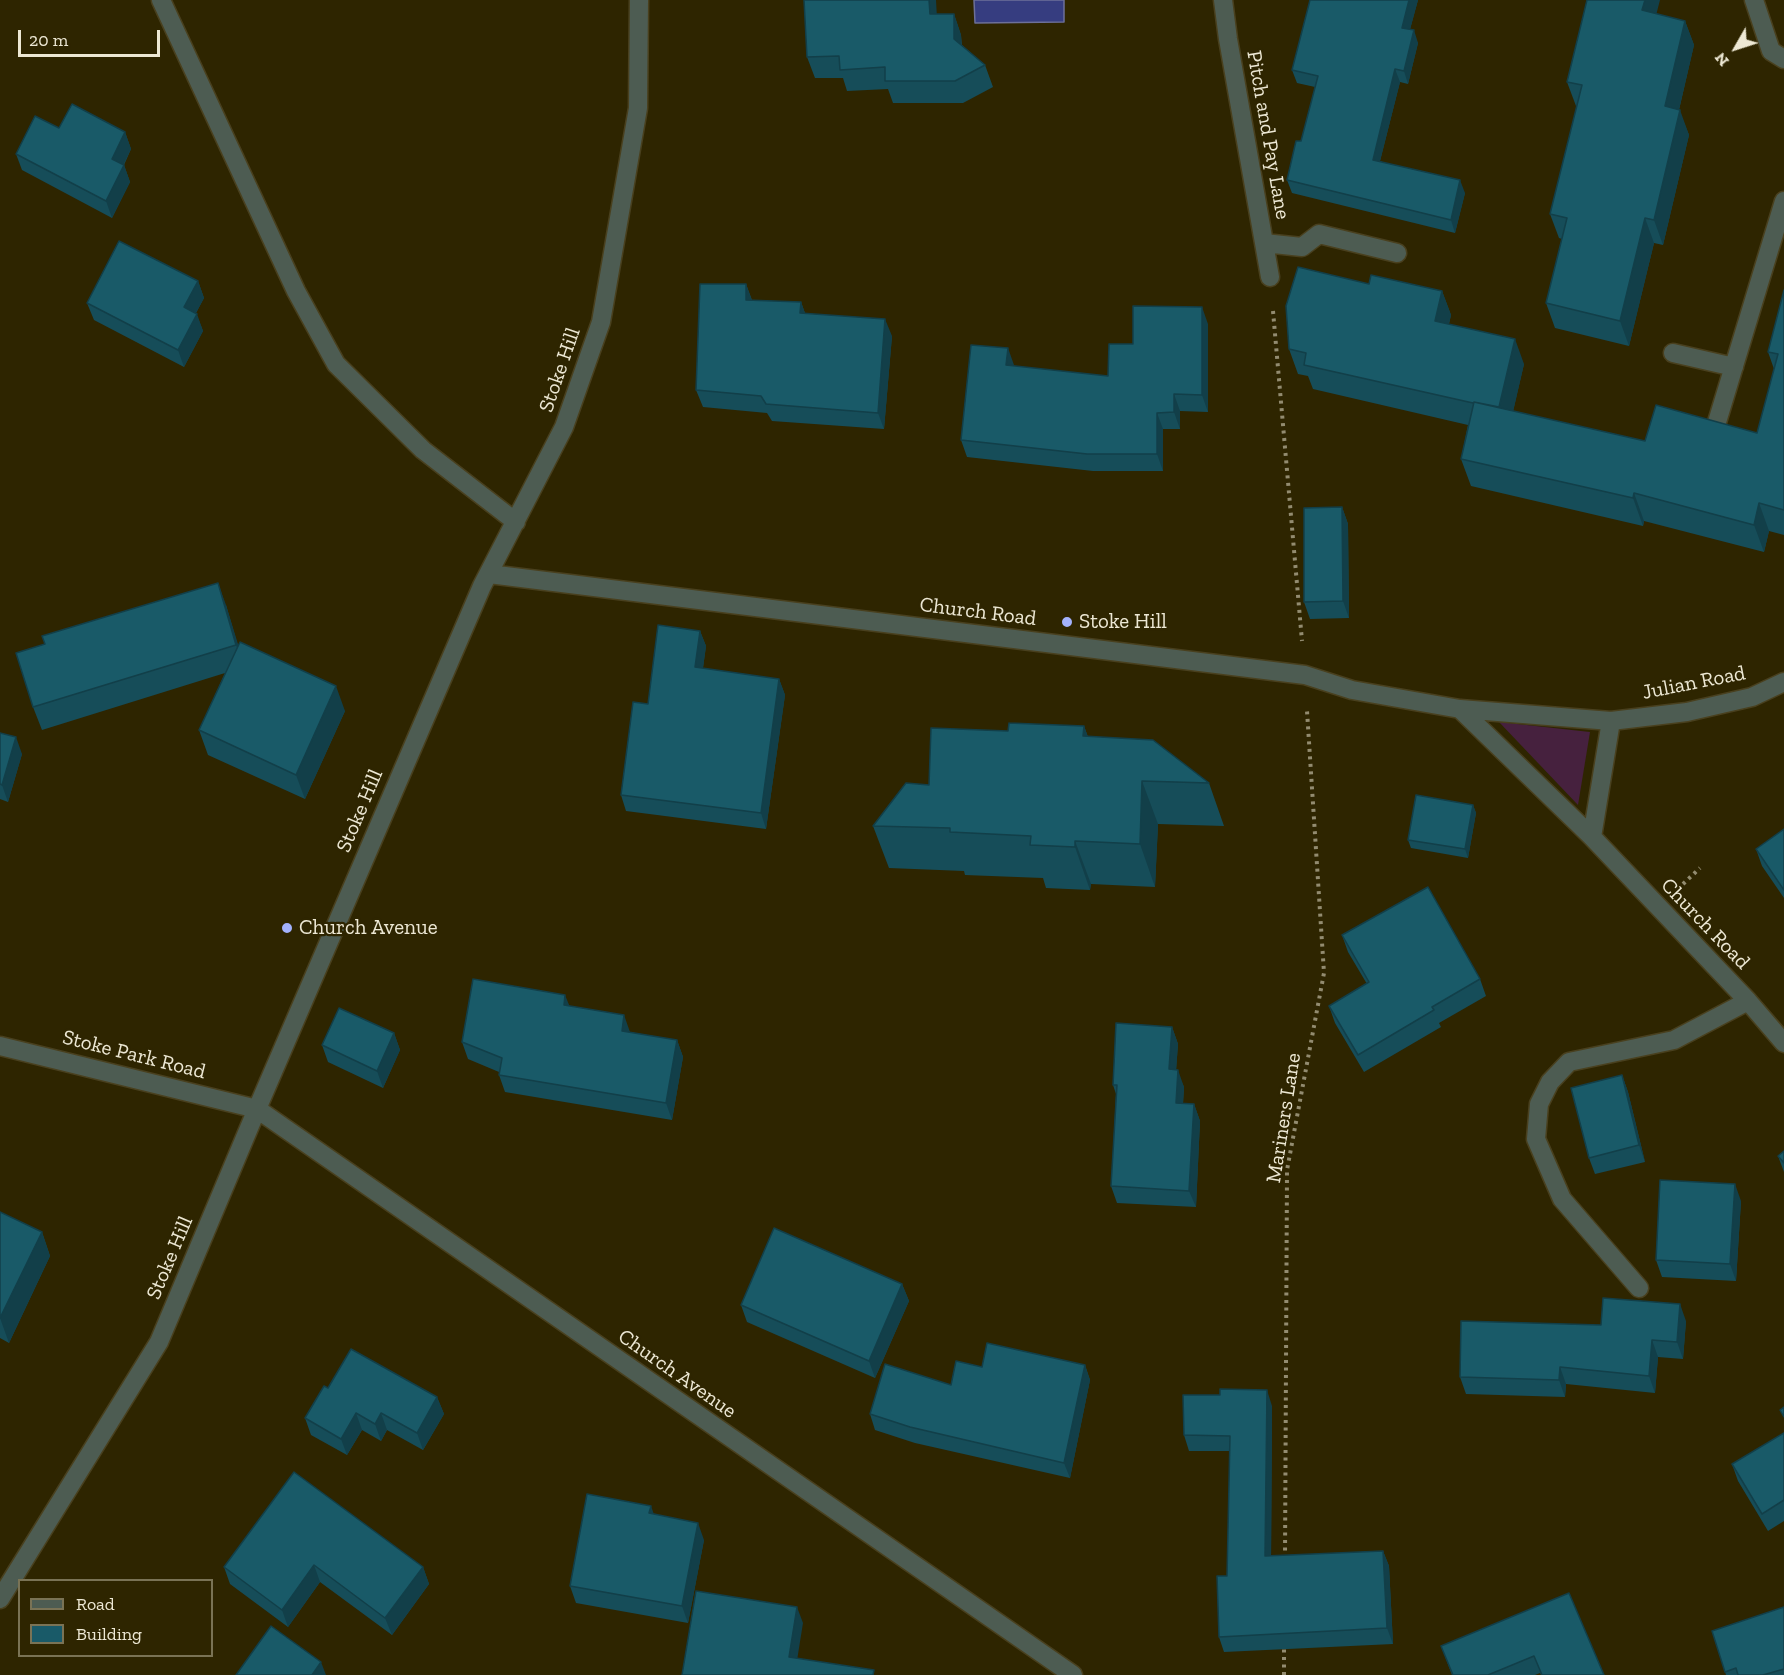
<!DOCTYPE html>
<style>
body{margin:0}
#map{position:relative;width:1784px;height:1675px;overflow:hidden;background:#2e2500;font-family:"Zilla Slab",serif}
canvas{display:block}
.legend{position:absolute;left:18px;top:1579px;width:195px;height:78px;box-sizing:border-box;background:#2e2500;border:2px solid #7a7355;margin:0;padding:8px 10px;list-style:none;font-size:18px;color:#ede8d4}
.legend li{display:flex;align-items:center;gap:12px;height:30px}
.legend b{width:30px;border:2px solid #7a7355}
.north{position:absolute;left:1706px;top:18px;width:60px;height:60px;-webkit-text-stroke:4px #2e2500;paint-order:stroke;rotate:231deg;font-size:16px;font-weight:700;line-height:24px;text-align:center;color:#ede8d4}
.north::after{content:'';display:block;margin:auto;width:21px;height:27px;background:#ede8d4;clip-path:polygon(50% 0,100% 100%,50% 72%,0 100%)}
.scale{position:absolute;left:18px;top:30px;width:142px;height:27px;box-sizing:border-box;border:3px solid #ede8d4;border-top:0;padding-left:8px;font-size:18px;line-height:21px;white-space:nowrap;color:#ede8d4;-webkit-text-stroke:4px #2e2500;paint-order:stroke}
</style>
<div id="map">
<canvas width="1784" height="1675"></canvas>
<ul class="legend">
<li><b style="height:8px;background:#4d5c52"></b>Road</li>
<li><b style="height:16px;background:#195a68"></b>Building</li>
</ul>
<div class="north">N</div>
<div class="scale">20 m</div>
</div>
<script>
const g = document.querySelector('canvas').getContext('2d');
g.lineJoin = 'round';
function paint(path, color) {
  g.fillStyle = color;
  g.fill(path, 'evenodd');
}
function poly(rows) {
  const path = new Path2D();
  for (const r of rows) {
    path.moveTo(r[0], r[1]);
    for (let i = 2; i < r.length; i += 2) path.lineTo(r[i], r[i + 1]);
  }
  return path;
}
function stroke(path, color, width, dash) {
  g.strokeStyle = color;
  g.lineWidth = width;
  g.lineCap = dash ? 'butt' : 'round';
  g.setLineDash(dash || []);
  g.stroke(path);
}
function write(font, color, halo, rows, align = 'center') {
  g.font = font + ' "Zilla Slab",serif';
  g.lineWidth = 4.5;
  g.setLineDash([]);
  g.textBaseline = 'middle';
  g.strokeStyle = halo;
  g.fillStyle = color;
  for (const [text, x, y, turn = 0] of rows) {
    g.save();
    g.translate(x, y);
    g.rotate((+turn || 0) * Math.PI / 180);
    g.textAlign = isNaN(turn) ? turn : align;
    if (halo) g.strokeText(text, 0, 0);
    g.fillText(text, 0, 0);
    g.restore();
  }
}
const green = poly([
 [1499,722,1590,732,1578,805]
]);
const water = poly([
 [974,0,1064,0,1064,22,975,23,974,0]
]);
const path = poly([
 [1273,311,1302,641],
 [1683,884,1700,868],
 [1285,1558,1287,1170,1324,973,1307,711],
 [1284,1675,1284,1647]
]);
const minor = poly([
 [161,0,296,291,336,364,423,450,516,522],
 [1223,0,1228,39,1270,277],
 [1754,0,1771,51,1784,59],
 [1264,243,1302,247,1319,234,1397,253],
 [1673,353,1734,367],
 [1714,432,1784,201],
 [489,574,1305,675,1352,690,1460,709,1611,721,1687,712,1752,697,1784,682],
 [1460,709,1592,837,1748,1001,1784,1043],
 [1592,837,1611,721],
 [0,1046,257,1109,1073,1675],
 [1639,1288,1562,1199,1536,1139,1539,1104,1550,1082,1569,1062,1674,1040,1748,1001],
 [0,1599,159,1342,257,1109,482,586,564,427,601,322,638,108,639,0]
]);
const wall = poly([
 [1310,0,1418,0,1410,29,1418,43,1408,84,1400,82,1380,161,1465,193,1455,233,1292,193,1287,180,1301,141,1315,87,1297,83,1292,70],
 [937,14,954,14,961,35,962,45,985,65,993,87,963,103,893,103,888,89,847,91,843,78,815,78,807,57],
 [1657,14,1685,21,1694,45,1679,110,1689,135,1663,245,1654,243,1629,346,1555,328,1546,303,1562,239,1559,238,1550,214,1577,107,1576,106,1567,82],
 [59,128,125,132,131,149,124,165,130,182,112,218,22,170,16,154],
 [198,281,204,298,196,313,203,331,184,367,94,320,87,303],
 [746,284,752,300,801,302,805,313,892,336,884,429,772,421,767,413,703,407,696,390],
 [1369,284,1442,291,1451,315,1449,324,1524,364,1513,411,1645,441,1757,433,1774,369,1768,352,1784,290,1784,535,1769,531,1764,552,1644,521,1643,526,1471,486,1461,459,1468,425,1313,389,1308,376,1298,374,1289,349],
 [1208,324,1208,412,1180,411,1180,429,1163,429,1163,471,1093,471,967,457,961,440,1014,366,1108,376,1133,344],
 [1342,507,1348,524,1349,618,1310,619,1304,602],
 [226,605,238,646,345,711,305,799,208,755,199,730,225,673,42,730,33,707],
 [700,631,706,646,703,668,779,679,785,695,766,829,626,811,621,795,648,704],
 [1084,726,1088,737,1209,783,1224,826,1158,824,1155,887,1091,884,1090,890,1046,888,1043,878,965,875,964,871,889,868,873,826,929,785,1008,731],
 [0,733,22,754,8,802,0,799],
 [1473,805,1476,813,1468,858,1411,848,1408,840],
 [1784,829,1784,898,1762,866,1756,849],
 [1342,935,1480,979,1486,996,1439,1023,1441,1027,1364,1072,1335,1023,1329,1006,1367,984,1348,952],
 [569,1006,630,1032,677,1040,683,1057,672,1120,505,1092,499,1075,499,1072,468,1059,462,1042],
 [1172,1027,1178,1044,1176,1070,1184,1087,1183,1104,1194,1104,1200,1121,1196,1207,1117,1203,1111,1186,1116,1094,1113,1085],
 [394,1033,400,1050,383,1088,328,1062,322,1045],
 [1622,1075,1628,1092,1645,1162,1595,1174,1589,1158],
 [1784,1151,1784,1172,1778,1156],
 [1741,1201,1736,1281,1662,1277,1656,1260],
 [0,1212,42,1232,50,1256,9,1343,0,1338],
 [902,1284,909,1301,875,1378,747,1322,741,1305],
 [1686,1321,1683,1359,1658,1357,1655,1393,1566,1384,1565,1397,1466,1394,1460,1377,1601,1325],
 [1085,1365,1090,1380,1070,1478,915,1443,875,1430,870,1414,951,1385,982,1367],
 [328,1388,437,1397,444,1414,423,1450,387,1430,381,1441,362,1430,347,1455,311,1435,305,1418],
 [1272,1406,1271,1556,1383,1551,1389,1566,1393,1644,1224,1652,1219,1637,1227,1576,1230,1451,1189,1451,1184,1435],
 [1784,1433,1784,1521,1768,1531,1738,1481,1732,1464],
 [294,1472,423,1567,429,1584,392,1635,320,1582,288,1627,230,1584,224,1567],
 [704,1540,688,1623,576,1603,570,1586],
 [1569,1593,1604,1675,1541,1675,1540,1673,1535,1675,1452,1675,1441,1646],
 [1784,1607,1784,1675,1726,1675,1712,1631]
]);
const shadedWall = poly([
 [929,0,936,0,938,36,930,14],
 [1409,0,1418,0,1407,41,1402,28],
 [1645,0,1660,0,1651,35,1642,10],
 [954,14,961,35,962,61,954,39],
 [1685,21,1694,45,1674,131,1665,106],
 [1414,30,1418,43,1408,84,1404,71],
 [1395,69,1400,82,1377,173,1373,160],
 [1680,110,1689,135,1663,245,1654,220],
 [125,132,131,149,118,176,112,159],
 [124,165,130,182,112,218,106,201],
 [1460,180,1465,193,1455,233,1451,220],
 [1645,218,1654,243,1629,346,1620,321],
 [198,281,204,298,190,324,184,307],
 [746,284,752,301,746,300],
 [1442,291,1451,315,1444,345,1435,321],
 [801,302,807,319,800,313],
 [1202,307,1208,324,1208,412,1202,395],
 [197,314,203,331,184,367,178,350],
 [885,319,892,336,884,429,878,413],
 [1515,339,1524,364,1508,434,1499,409],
 [1008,348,1014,365,1006,365],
 [1174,394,1180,411,1180,429,1174,412],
 [1157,413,1163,429,1163,471,1157,454],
 [1634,493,1644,521,1643,526,1633,498],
 [1759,503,1769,531,1764,552,1754,525],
 [1342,507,1348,524,1349,618,1343,601],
 [218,583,226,605,245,667,236,645],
 [700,631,706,646,701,682,695,667],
 [779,679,785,695,766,829,761,813],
 [336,686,345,711,305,799,296,775],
 [1084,726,1100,769,1083,736],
 [16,737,22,754,8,802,2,785],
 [1142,781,1158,824,1155,887,1140,844],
 [1473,805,1476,813,1468,858,1465,849],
 [1075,841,1091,884,1090,890,1075,847],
 [565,995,572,1012,564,1005],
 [624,1015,630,1032,622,1031],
 [1172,1027,1178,1044,1175,1086,1169,1069],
 [394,1033,400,1050,383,1088,377,1071],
 [677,1040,683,1057,672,1120,666,1103],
 [1178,1070,1184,1087,1182,1120,1176,1103],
 [1622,1075,1628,1092,1645,1162,1639,1145],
 [1194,1104,1200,1121,1196,1207,1189,1191],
 [1735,1184,1741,1201,1736,1281,1730,1264],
 [42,1232,50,1256,9,1343,0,1318],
 [902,1284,909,1301,875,1378,869,1361],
 [1680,1304,1686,1321,1683,1359,1677,1342],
 [1652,1340,1658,1357,1655,1393,1649,1376],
 [1085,1365,1090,1380,1070,1478,1064,1463],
 [1560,1367,1566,1384,1565,1397,1559,1380],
 [1267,1390,1272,1406,1271,1572,1265,1556],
 [437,1397,444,1414,423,1450,417,1433],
 [356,1413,362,1430,347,1455,341,1439],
 [381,1413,387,1430,381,1441,375,1424],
 [651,1506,657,1523,649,1513],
 [698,1523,704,1540,688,1623,682,1606],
 [1383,1551,1389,1566,1393,1644,1387,1628],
 [314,1565,320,1582,288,1627,282,1610],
 [423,1567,429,1584,392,1635,385,1618],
 [797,1607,803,1623,795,1673,789,1657],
 [321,1662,326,1675,312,1675]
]);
const building = poly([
 [804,0,929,0,930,14,954,14,954,39,985,65,955,81,885,81,885,67,840,70,839,56,807,57,804,0],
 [1310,0,1409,0,1402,28,1414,30,1404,71,1395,69,1373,160,1460,180,1451,220,1287,180,1296,141,1301,141,1318,76,1292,70,1310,0],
 [1587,0,1645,0,1642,10,1685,21,1665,106,1680,110,1654,220,1645,218,1620,321,1546,303,1567,218,1550,214,1582,85,1567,82,1587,0],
 [72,104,125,132,112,159,124,165,106,201,16,154,35,116,59,128,72,104],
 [119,241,198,281,184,307,197,314,178,350,87,303,119,241],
 [1298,267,1369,284,1371,275,1442,291,1435,321,1515,339,1499,407,1474,402,1473,403,1304,365,1306,353,1289,349,1286,306,1298,267],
 [700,284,746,284,746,300,801,302,800,313,885,319,878,413,766,404,761,396,696,390,700,284],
 [1784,290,1784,510,1759,503,1754,525,1634,493,1633,498,1461,459,1474,402,1645,441,1656,405,1757,433,1778,354,1768,352,1784,290],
 [1133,306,1202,307,1202,395,1174,394,1174,412,1157,413,1157,454,1087,454,961,440,971,345,1008,348,1006,365,1108,376,1109,344,1133,344,1133,306],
 [1342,507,1343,601,1304,602,1304,508,1342,507],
 [218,583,236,645,33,707,16,653,45,644,42,636,218,583],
 [658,625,700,631,695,667,779,679,761,813,621,795,633,702,648,704,658,625],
 [240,642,336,686,296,775,199,730,240,642],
 [1009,723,1084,726,1083,736,1153,740,1209,783,1142,781,1140,844,1075,841,1075,847,1030,845,1031,836,950,832,950,828,873,826,906,783,929,785,931,728,1008,731,1009,723],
 [0,733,16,737,2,785,0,784,0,733],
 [1416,795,1473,805,1465,849,1408,840,1416,795],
 [1784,829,1784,890,1756,849,1784,829],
 [1428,887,1480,979,1432,1007,1434,1010,1358,1055,1329,1006,1369,982,1342,935,1428,887],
 [473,979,565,995,564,1005,624,1015,622,1031,677,1040,666,1103,499,1075,502,1058,462,1042,473,979],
 [339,1008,394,1033,377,1071,322,1045,339,1008],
 [1116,1023,1172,1027,1169,1069,1178,1070,1176,1103,1194,1104,1189,1191,1111,1186,1117,1085,1113,1085,1116,1023],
 [1622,1075,1639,1145,1589,1158,1571,1088,1622,1075],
 [1784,1151,1784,1163,1778,1156,1784,1151],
 [1660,1180,1735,1184,1730,1264,1656,1260,1660,1180],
 [0,1212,42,1232,0,1318,0,1212],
 [774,1228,902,1284,869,1361,741,1305,774,1228],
 [1603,1298,1680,1304,1677,1342,1652,1340,1649,1376,1560,1367,1559,1380,1460,1377,1461,1321,1601,1325,1603,1298],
 [987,1343,1085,1365,1064,1463,910,1427,870,1414,885,1364,951,1385,956,1361,982,1367,987,1343],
 [351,1349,437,1397,417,1433,381,1413,375,1424,356,1413,341,1439,305,1418,324,1386,328,1388,351,1349],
 [1220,1389,1267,1390,1265,1556,1383,1551,1387,1628,1219,1637,1217,1576,1227,1576,1230,1436,1184,1435,1183,1395,1220,1395,1220,1389],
 [1784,1407,1784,1417,1780,1410,1784,1407],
 [1784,1433,1784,1501,1784,1500,1762,1514,1732,1464,1784,1433],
 [294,1472,423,1567,385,1618,314,1565,282,1610,224,1567,294,1472],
 [587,1494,651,1506,649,1513,698,1523,682,1606,570,1586,587,1494],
 [696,1591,797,1607,789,1657,874,1670,873,1675,682,1675,696,1591],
 [1569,1593,1604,1675,1542,1675,1534,1656,1488,1675,1453,1675,1441,1646,1569,1593],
 [1784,1607,1784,1669,1763,1675,1738,1675,1736,1668,1725,1672,1712,1631,1784,1607],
 [271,1626,321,1662,312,1675,236,1675,271,1626]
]);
const markers = [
 [1067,622,6,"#a3b2fd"],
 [287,928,6,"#a3b2fd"]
];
const streetNames = [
 ["Pitch and Pay Lane",1268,135,80],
 ["Stoke Hill",560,370,-71],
 ["Church Road",978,612,7],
 ["Julian Road",1694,683,-11],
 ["Stoke Hill",360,811,-67],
 ["Church Road",1705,924,46],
 ["Stoke Park Road",134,1055,14],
 ["Mariners Lane",1284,1118,-81],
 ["Stoke Hill",170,1258,-67],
 ["Church Avenue",677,1374,35]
];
const poiNames = [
 ["Stoke Hill",1079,622],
 ["Church Avenue",299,928]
];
paint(green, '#46213e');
paint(water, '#363d80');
stroke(water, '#6d7099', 1.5);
stroke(minor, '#49401e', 21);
stroke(path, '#938c70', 4, [3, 4.5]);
stroke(minor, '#4d5c52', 18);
paint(wall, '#164d59');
paint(shadedWall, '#123f49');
paint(building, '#195a68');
stroke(building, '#123f49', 1.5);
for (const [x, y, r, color] of markers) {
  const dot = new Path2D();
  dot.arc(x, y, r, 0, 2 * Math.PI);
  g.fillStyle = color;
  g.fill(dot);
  stroke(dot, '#2e2500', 2);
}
write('21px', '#ede8d4', '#2e2500', streetNames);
write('21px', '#ede8d4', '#2e2500', poiNames, 'left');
</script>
